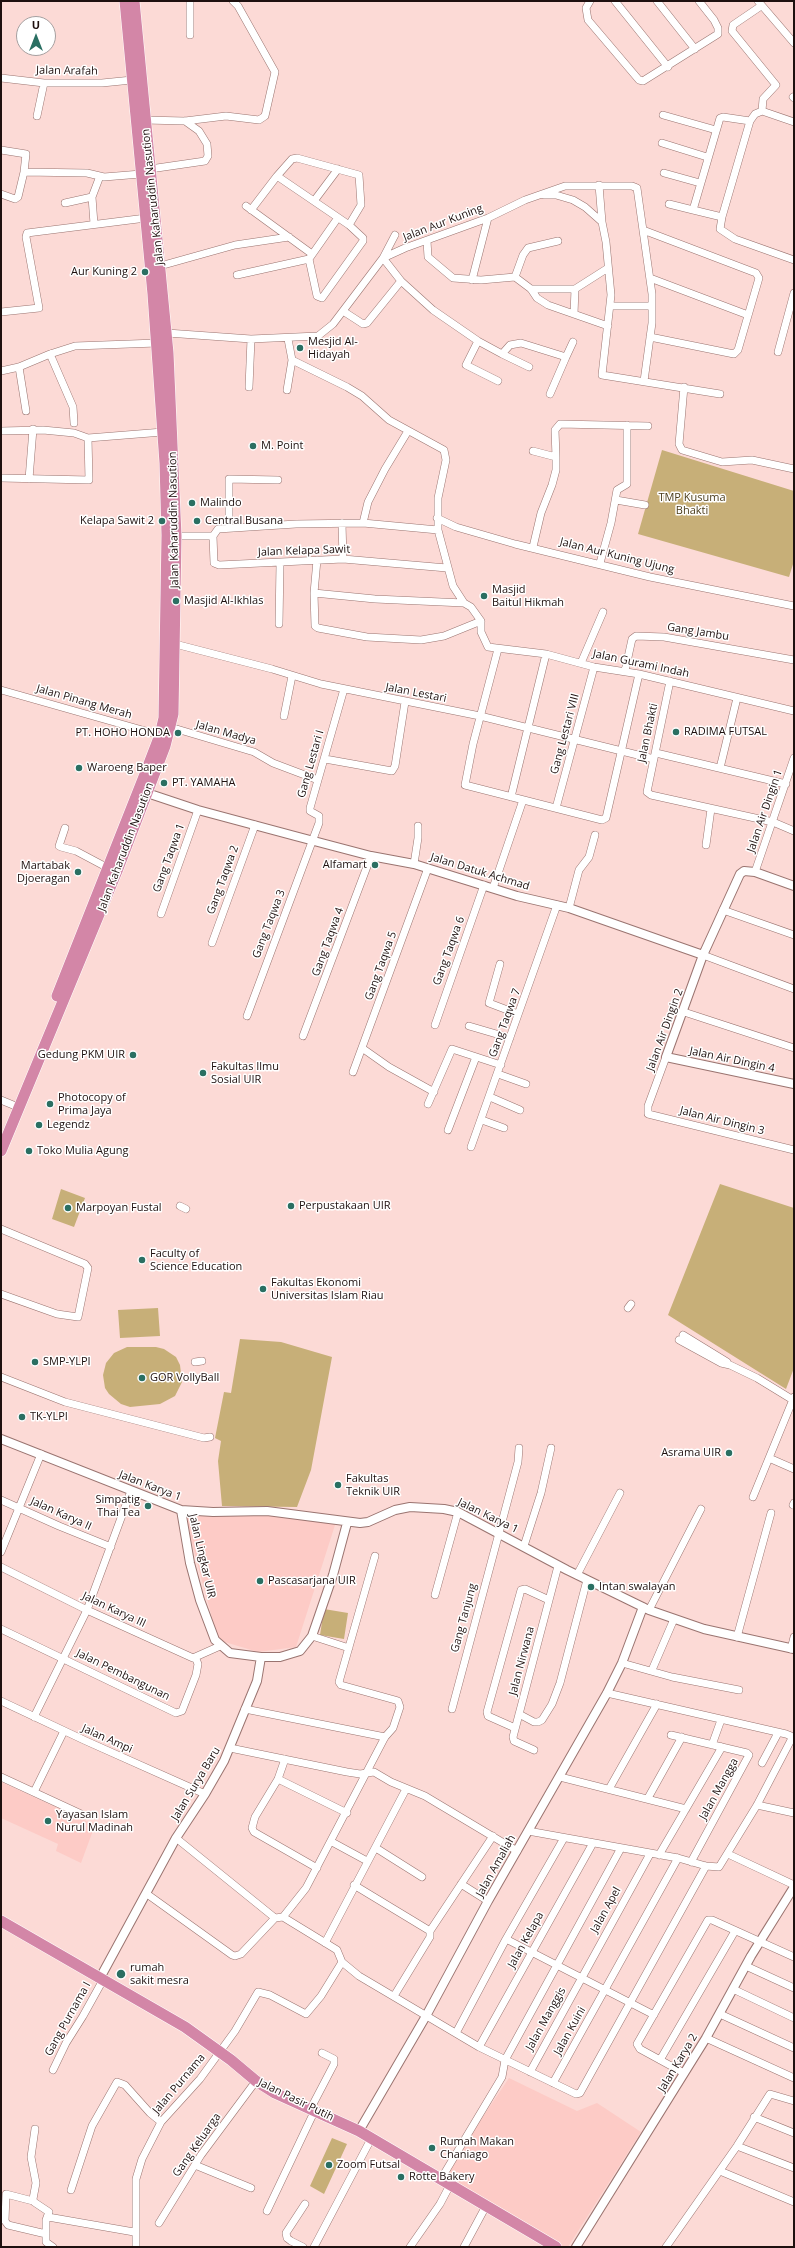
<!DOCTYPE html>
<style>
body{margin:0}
#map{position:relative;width:795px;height:2248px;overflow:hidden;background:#fcdad6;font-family:"Open Sans",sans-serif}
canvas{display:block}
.frame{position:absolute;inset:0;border:2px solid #1e100f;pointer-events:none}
.north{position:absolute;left:16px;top:16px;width:40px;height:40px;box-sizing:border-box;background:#fff;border:1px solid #a59f9f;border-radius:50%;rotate:0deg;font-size:11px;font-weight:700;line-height:16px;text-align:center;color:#1e100f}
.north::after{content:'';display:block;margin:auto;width:14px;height:18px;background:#2a6f62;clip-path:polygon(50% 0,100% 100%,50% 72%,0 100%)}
</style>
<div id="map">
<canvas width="795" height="2248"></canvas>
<div class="frame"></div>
<div class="north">U</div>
</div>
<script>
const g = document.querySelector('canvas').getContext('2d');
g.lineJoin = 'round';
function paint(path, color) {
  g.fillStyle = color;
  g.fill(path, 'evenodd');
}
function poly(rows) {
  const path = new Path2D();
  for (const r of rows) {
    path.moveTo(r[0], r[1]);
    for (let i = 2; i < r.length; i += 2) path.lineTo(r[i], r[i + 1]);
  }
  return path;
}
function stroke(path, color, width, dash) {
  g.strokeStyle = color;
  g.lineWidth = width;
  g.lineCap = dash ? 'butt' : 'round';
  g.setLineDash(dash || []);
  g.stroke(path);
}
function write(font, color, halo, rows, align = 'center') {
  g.font = font + ' "Open Sans",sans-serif';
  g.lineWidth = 3;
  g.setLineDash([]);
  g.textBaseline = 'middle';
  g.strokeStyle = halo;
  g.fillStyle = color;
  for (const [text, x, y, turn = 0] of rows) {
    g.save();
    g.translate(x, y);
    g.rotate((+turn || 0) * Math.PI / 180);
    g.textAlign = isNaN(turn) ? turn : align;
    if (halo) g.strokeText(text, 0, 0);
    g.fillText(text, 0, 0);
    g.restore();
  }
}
const built = poly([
 [267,1511,336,1522,296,1647,258,1652,218,1640,184,1514],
 [1,1782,95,1825,81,1863,56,1851,58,1844,1,1818],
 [509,2078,577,2111,597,2103,641,2132,568,2247,561,2247,443,2176]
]);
const green = poly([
 [662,450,794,491,794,561,789,577,638,534],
 [720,1184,794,1208,794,1368,786,1389,668,1315],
 [61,1189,85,1198,74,1227,52,1219],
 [158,1308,160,1336,120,1338,118,1310],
 [240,1339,281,1342,332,1357,311,1470,297,1507,222,1506,218,1461,221,1441,215,1438,224,1392,231,1393],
 [127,1347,156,1347,164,1349,176,1357,180,1365,182,1382,175,1396,160,1404,130,1407,121,1404,109,1394,105,1388,103,1375,106,1363,114,1353],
 [324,1609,348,1613,344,1639,320,1635],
 [332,2138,347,2144,324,2194,310,2186]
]);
const minor = poly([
 [590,1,586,8,588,20,639,80,643,81,718,34,718,28,714,20,699,1],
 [615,1,668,67],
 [657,1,695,49],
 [758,1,794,43],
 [761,6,733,25,732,31,776,85,763,99,762,111],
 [190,35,190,1],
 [1,78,44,83,102,83,132,80],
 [793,97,794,98],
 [663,115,716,130],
 [37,116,44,83],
 [145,120,185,121,226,116,259,120,265,116,275,72,238,6,233,1],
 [794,122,762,111,755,114,750,121,723,117,720,118,693,210,722,217,720,229,735,239,794,260],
 [662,143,707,157],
 [1,150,26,154,24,172],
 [150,169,205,161,208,156,207,144,199,131,185,121],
 [664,173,700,183],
 [277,176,349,225,363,238,363,241,322,298,317,296,309,259],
 [599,185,602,222],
 [1,194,15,199,18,197,24,172,87,173,104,177,141,174],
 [544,195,556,195,573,200,585,207,602,222,606,242,611,295,602,375,720,394],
 [92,197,94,224],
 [314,201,338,169],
 [65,203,92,197,100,176],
 [669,204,693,210],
 [246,206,312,254],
 [251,210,277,176,292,159,297,158,359,175,361,205,349,225],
 [722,217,750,121],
 [643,230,756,273,759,278,738,350,734,354,650,337],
 [395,235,383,258,401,281,433,310,478,341,502,354,510,345,521,343,566,357,573,342],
 [427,241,428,257,453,278,481,280,515,277,531,289,537,298,548,305,608,326],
 [160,266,235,245,289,237],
 [237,275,309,259,337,219],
 [515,277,523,255,528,248,558,241],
 [650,278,748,315],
 [472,280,488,218],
 [531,289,575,289,608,268],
 [611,306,652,306],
 [343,311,363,324,367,323,401,281],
 [1,312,39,308,26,237,27,233,146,218],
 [574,314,575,289],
 [167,333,251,339,318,336,333,324,383,258,405,248,488,218,525,200,565,186,632,186,637,188,652,294,652,323,644,381],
 [288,339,292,360,347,387,362,396,389,420,444,450,446,460,438,498,438,530,453,586,464,603,471,607,481,621,481,632,488,647,546,654,594,667,639,674,794,711],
 [478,341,466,365,498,381],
 [778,352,794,293],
 [50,354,73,407,74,423],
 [502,354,529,367],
 [19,367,26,411],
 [1,371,19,367,50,354,75,346,157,343],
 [249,387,251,339],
 [684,387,679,444,682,450,722,462,752,460,794,469],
 [287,390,292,360],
 [550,394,566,357],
 [1,431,43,430,74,433,88,438,163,432],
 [533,451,556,457,556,470,552,485,541,513,533,547],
 [556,457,555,430,560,424,648,426],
 [1,478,89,480,88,438],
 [29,479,33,429],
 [616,500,645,505],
 [437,518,456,527,515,544,650,577,794,606],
 [342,523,343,559],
 [363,523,368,502,385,469,408,431],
 [229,527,229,479,278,480],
 [176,536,213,536,218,529,296,524,363,523,438,530],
 [213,536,214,563,219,565,343,559,447,568],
 [317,560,314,593,315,626,318,628,367,637,421,640,444,636,481,621],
 [600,563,611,523,617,490,627,484,627,425],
 [314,593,375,599,464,603],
 [279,624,280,564],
 [175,644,272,669,321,684,480,716,654,759],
 [498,649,473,744,465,785,602,820,606,818,639,674],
 [581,663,603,612],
 [625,671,632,639,636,636,664,637,794,660],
 [670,681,647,792,651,795,773,822,794,831],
 [1,690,160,735],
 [284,716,292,676],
 [170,727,254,752,273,763,318,780],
 [656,753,786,784],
 [325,759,392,771,395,766,405,702],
 [720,768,737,698],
 [511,797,546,654],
 [556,808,594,667],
 [65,828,59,846,61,847,76,851,108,868],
 [706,845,711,809],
 [414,864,418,838,418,826],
 [755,872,794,758],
 [493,888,523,800],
 [569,908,579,870,589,857,595,835],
 [723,910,794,935],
 [161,914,198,810],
 [212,943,255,825],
 [703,955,794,989],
 [500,964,489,1003,518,1014],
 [684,1012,794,1048],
 [247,1016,319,823,319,816,310,811,310,808,344,689],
 [435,1025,484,885],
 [469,1026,510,1038],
 [303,1036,371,856],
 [362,1048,389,1067,434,1092],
 [666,1057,648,1106,648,1114,794,1150],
 [353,1072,428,868],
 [498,1074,526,1084],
 [490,1097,520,1110],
 [1,1100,13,1105],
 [428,1104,452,1049,501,1065],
 [482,1120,504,1128],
 [448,1130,476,1057],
 [471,1147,557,905],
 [180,1206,186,1209],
 [1,1229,85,1264,88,1268,78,1317,57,1314,1,1294],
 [628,1308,631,1304],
 [683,1335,727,1362],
 [679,1340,721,1363,730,1365,757,1378,793,1400],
 [195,1362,202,1361],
 [1,1377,65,1402,204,1438,210,1437],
 [769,1458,794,1469],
 [753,1497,794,1397],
 [1,1500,59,1526,111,1547],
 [793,1505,794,1503],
 [524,1546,541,1493,551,1448],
 [1,1552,41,1454],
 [1,1567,87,1610,193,1658,220,1646],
 [577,1575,620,1493],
 [435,1595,458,1512],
 [649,1610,701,1509],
 [1,1629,176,1713,182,1711,196,1675,198,1664,196,1659,193,1658],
 [312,1636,349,1648],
 [737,1637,771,1513],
 [791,1649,794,1637],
 [622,1663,672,1677,739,1690],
 [652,1670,674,1619],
 [1,1701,86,1741,205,1794],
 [245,1709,385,1737],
 [452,1709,518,1462,519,1448],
 [519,1714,534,1722,538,1722,542,1720,552,1704,560,1683,587,1580],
 [34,1717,87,1610,131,1491],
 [515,1728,488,1716,487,1712,521,1590,525,1589,549,1600],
 [671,1735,747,1753,749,1755,691,1862],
 [712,1745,721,1720],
 [230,1748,347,1772,360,1774,374,1772,391,1782,425,1796,517,1851],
 [534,1750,514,1741,513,1737,558,1566],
 [285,1759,278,1779,255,1817,252,1828,254,1832,317,1868],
 [762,1763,778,1733],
 [1,1777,81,1814],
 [560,1777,686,1809],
 [278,1779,347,1813],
 [609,1789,657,1704],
 [34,1792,64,1731],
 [648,1798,682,1737],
 [757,1805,794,1813],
 [528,1831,678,1858,706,1866,719,1867,757,1805,791,1740,791,1736,786,1734,607,1693],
 [176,1838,275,1918],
 [332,1842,367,1861],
 [376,1848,422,1877],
 [728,1854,794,1885],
 [659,1855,722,1747],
 [461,1884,488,1901],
 [354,1885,430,1931,493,1836],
 [147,1894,232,1955,235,1956,241,1954,275,1918,283,1917,306,1888,385,1737,393,1728,400,1707,398,1701,395,1700,341,1685,339,1682,375,1556],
 [283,1917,337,1950,342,1962,359,1976,479,2047,576,2094,580,2093,706,1866],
 [506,1939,654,2015],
 [325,1943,406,1789],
 [746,1966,794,1988],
 [733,1989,794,2018],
 [394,1996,430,1937,430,1931],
 [720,2014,794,2048],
 [456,2033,506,1939,564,1838],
 [706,2038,794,2078],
 [479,2047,593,1843],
 [660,2060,735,1931],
 [53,2070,66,2043,83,2016,103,1980],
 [530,2072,650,1854],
 [684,2073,640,2049,637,2044,708,1920,712,1920,794,1957],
 [553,2083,678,1858],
 [311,2108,334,2064,334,2059,322,2053],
 [754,2117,794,2133],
 [35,2129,31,2157,36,2183,33,2199,34,2202,49,2212,46,2220,46,2242,53,2247],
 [737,2146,794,2168],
 [195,2165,251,2188],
 [720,2171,794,2202],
 [441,2179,502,2077,505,2060,621,1848],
 [71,2190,92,2126,117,2082,125,2085,150,2113,161,2122],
 [33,2201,6,2194,5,2221,8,2225,46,2234],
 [267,2211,315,2110],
 [48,2217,134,2232],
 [159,2223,201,2155,256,2081],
 [136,2247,136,2179,142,2159,161,2122,200,2079,235,2031,258,1992,270,1995,306,2014,321,1996,342,1962],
 [303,2247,291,2241,287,2238,286,2233,305,2204],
 [314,2247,371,2139],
 [410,2247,440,2204,450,2185],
 [464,2247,486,2206],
 [666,2247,737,2146,770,2094,794,2101]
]);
const tertiary = poly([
 [147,793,198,810,295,836,371,856,414,864,517,896,569,908,703,955],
 [794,886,755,872,744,871,740,874,703,955,666,1057,794,1084],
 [1,1439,181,1510,213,1512,267,1511,360,1523,368,1522,395,1510,410,1507,444,1509,458,1512,567,1570,649,1610,704,1629,794,1649],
 [181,1510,190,1563,200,1600,215,1640,230,1653,261,1657,280,1657,300,1651,312,1636,333,1575,347,1523],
 [100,1978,176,1838,205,1794,224,1761,257,1681,261,1657],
 [359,2131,426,2016,488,1901,607,1693,622,1663,643,1607],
 [576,2247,706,2038,751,1956,794,1887]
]);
const trunk = poly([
 [57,996,145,774,160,735,164,718,167,535,165,463,153,294,125,1],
 [1,1151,117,871,165,746,173,714,176,536,168,353,134,1],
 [1,1921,185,2027,231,2060,256,2081,275,2093,359,2131,556,2247]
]);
const markers = [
 [145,272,4,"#2a6f62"],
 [300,348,4,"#2a6f62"],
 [253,446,4,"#2a6f62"],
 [192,503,4,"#2a6f62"],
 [162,521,4,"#2a6f62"],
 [197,521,4,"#2a6f62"],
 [484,596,4,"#2a6f62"],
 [176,601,4,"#2a6f62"],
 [676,732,4,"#2a6f62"],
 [178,733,4,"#2a6f62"],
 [79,768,4,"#2a6f62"],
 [164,783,4,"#2a6f62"],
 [375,865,4,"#2a6f62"],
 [78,872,4,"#2a6f62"],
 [133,1055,4,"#2a6f62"],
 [203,1073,4,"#2a6f62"],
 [50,1104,4,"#2a6f62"],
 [39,1125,4,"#2a6f62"],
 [29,1151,4,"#2a6f62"],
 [291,1206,4,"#2a6f62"],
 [68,1208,4,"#2a6f62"],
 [142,1260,4,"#2a6f62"],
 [263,1289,4,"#2a6f62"],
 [35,1362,4,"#2a6f62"],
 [142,1378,4,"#2a6f62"],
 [22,1417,4,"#2a6f62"],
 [729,1453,4,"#2a6f62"],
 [338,1485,4,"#2a6f62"],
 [148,1506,4,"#2a6f62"],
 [260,1581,4,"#2a6f62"],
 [591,1587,4,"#2a6f62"],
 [48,1821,4,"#2a6f62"],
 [121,1974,5,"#2a6f62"],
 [432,2148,4,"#2a6f62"],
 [329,2165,4,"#2a6f62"],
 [401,2177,4,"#2a6f62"]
];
const streetNames = [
 ["Jalan Arafah",67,71,1],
 ["Jalan Kaharuddin Nasution",153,197,-96],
 ["Jalan Aur Kuning",443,223,-21],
 ["Jalan Kaharuddin Nasution",174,520,-91],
 ["Jalan Kelapa Sawit",304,551,-2],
 ["Jalan Aur Kuning Ujung",617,556,14],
 ["Gang Jambu",698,632,9],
 ["Jalan Gurami Indah",641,664,12],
 ["Jalan Lestari",416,693,11],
 ["Jalan Pinang Merah",84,702,16],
 ["Jalan Madya",226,733,16],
 ["Jalan Bhakti",648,733,-78],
 ["Gang Lestari VIII",565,734,-75],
 ["Gang Lestari I",311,764,-74],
 ["Jalan Air Dingin 1",765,811,-71],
 ["Jalan Kaharuddin Nasution",126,847,-69],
 ["Gang Taqwa 1",169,858,-70],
 ["Jalan Datuk Achmad",480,872,17],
 ["Gang Taqwa 2",223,880,-70],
 ["Gang Taqwa 3",269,924,-69],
 ["Gang Taqwa 4",328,942,-70],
 ["Gang Taqwa 6",449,951,-70],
 ["Gang Taqwa 5",381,966,-70],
 ["Gang Taqwa 7",505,1023,-70],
 ["Jalan Air Dingin 2",665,1030,-70],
 ["Jalan Air Dingin 4",732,1060,12],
 ["Jalan Air Dingin 3",722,1121,14],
 ["Jalan Karya 1",150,1486,21],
 ["Jalan Karya II",61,1514,24],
 ["Jalan Karya 1",488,1516,26],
 ["Jalan Lingkar UIR",202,1556,77],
 ["Jalan Karya III",114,1610,25],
 ["Gang Tanjung",464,1618,-75],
 ["Jalan Nirwana",522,1661,-75],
 ["Jalan Pembangunan",123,1675,26],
 ["Jalan Ampi",107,1739,24],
 ["Jalan Surya Baru",196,1784,-59],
 ["Jalan Mangga",719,1789,-61],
 ["Jalan Amaliah",496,1866,-61],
 ["Jalan Apel",606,1910,-61],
 ["Jalan Kelapa",526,1940,-61],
 ["Gang Purnama I",68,2019,-61],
 ["Jalan Manggis",546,2019,-61],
 ["Jalan Kuini",570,2031,-61],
 ["Jalan Karya 2",678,2063,-59],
 ["Jalan Purnama",179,2084,-50],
 ["Jalan Pasir Putih",296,2100,26],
 ["Gang Keluarga",197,2145,-55]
];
const poiNames = [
 ["Aur Kuning 2",137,272,"right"],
 ["Mesjid Al-",308,342],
 ["Hidayah",308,355],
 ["M. Point",261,446],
 ["Malindo",200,503],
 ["Kelapa Sawit 2",154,521,"right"],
 ["Central Busana",205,521],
 ["Masjid",492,590],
 ["Baitul Hikmah",492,603],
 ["Masjid Al-Ikhlas",184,601],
 ["RADIMA FUTSAL",684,732],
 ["PT. HOHO HONDA",170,733,"right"],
 ["Waroeng Baper",87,768],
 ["PT. YAMAHA",172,783],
 ["Alfamart",367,865,"right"],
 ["Martabak",70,866,"right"],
 ["Djoeragan",70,879,"right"],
 ["Gedung PKM UIR",125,1055,"right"],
 ["Fakultas Ilmu",211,1067],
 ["Sosial UIR",211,1080],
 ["Photocopy of",58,1098],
 ["Prima Jaya",58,1111],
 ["Legendz",47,1125],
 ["Toko Mulia Agung",37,1151],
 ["Perpustakaan UIR",299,1206],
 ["Marpoyan Fustal",76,1208],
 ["Faculty of",150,1254],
 ["Science Education",150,1267],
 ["Fakultas Ekonomi",271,1283],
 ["Universitas Islam Riau",271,1296],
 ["SMP-YLPI",43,1362],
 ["GOR VollyBall",150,1378],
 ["TK-YLPI",30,1417],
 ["Asrama UIR",721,1453,"right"],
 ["Fakultas",346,1479],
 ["Teknik UIR",346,1492],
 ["Simpatig",140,1500,"right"],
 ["Thai Tea",140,1513,"right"],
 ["Pascasarjana UIR",268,1581],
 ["Intan swalayan",599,1587],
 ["Yayasan Islam",56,1815],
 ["Nurul Madinah",56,1828],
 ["rumah",130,1968],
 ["sakit mesra",130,1981],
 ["Rumah Makan",440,2142],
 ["Chaniago",440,2155],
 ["Zoom Futsal",337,2165],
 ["Rotte Bakery",409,2177]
];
const parkNames = [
 ["TMP Kusuma",692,498],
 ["Bhakti",692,511]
];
paint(built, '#fdcbc6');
paint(green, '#c7af78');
stroke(minor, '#9a7470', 8);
stroke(tertiary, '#9a7470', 10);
stroke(trunk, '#fff', 12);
stroke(minor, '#fff', 7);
stroke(tertiary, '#fff', 8);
stroke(trunk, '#d386a7', 11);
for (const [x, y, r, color] of markers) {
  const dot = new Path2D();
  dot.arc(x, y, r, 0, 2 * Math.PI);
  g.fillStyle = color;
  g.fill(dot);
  stroke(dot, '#fff', 1.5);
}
write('11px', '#1e100f', '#fff', streetNames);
write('11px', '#1e100f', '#fff', poiNames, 'left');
write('11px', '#4b3d1b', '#fff', parkNames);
</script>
